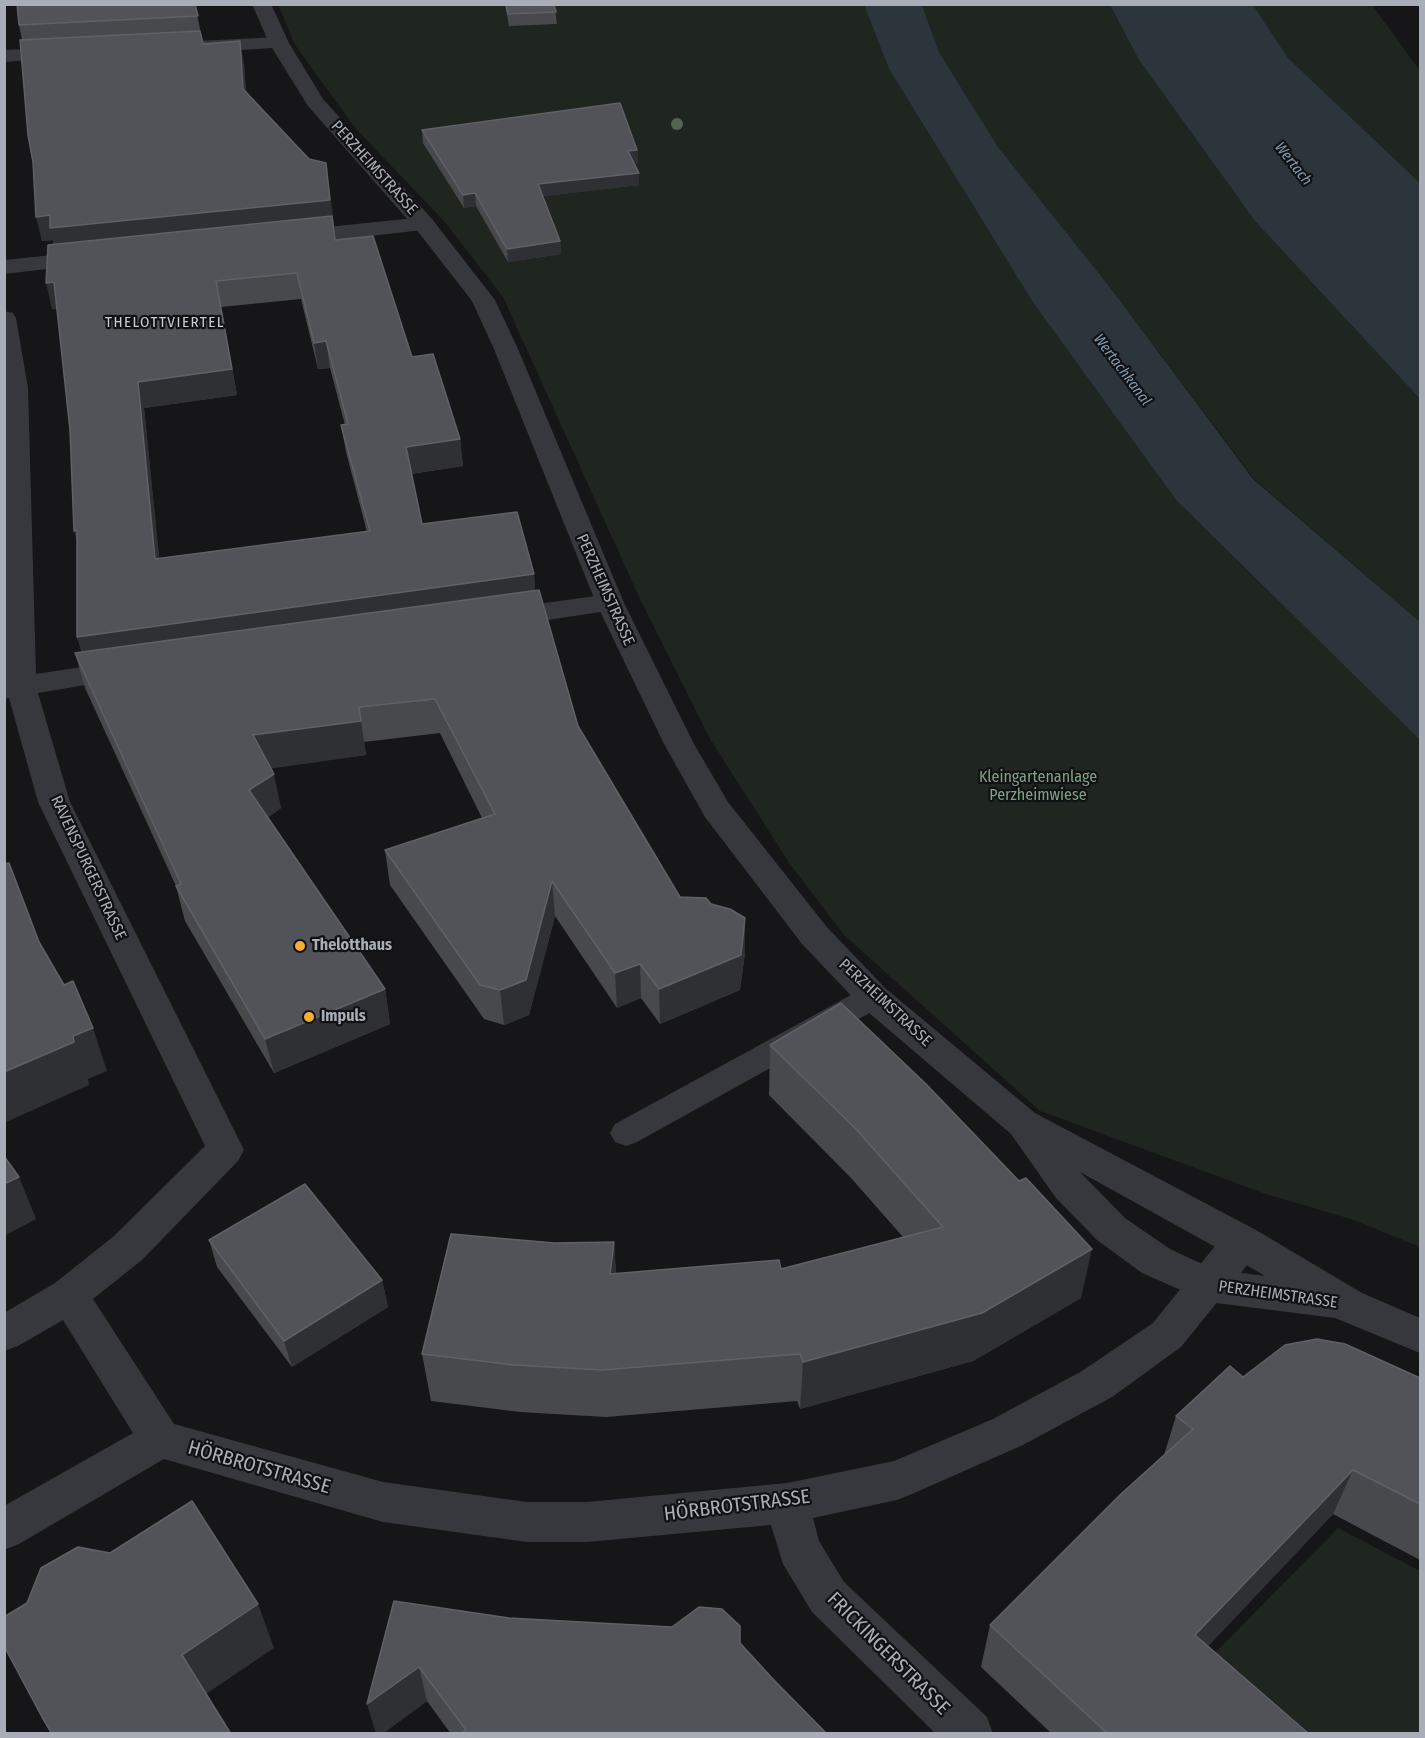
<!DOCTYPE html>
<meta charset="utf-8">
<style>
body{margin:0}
#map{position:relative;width:1425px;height:1738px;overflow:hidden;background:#161618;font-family:"Fira Sans Condensed",sans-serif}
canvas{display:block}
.frame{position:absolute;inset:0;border:6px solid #a8adb8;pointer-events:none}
</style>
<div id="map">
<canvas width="1425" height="1738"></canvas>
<div class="frame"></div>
</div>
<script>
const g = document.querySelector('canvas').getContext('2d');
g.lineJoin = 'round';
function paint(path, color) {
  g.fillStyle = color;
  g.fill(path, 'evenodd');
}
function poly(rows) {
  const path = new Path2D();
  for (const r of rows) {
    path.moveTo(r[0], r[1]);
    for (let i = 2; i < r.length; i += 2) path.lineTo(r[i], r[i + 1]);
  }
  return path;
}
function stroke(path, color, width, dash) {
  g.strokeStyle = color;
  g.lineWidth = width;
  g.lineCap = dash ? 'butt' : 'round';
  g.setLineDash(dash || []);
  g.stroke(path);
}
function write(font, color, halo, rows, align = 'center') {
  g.font = font + ' "Fira Sans Condensed",sans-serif';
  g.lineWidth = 4.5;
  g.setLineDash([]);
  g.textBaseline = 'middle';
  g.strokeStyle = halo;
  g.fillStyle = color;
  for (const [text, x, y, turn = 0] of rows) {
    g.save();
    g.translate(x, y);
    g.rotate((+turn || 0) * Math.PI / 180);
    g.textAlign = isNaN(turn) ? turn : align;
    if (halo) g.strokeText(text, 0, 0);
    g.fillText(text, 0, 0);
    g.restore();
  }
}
const green = poly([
 [278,5,864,5,889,69,1032,301,1176,500,1420,740,1420,1247,1354,1220,1266,1194,1040,1111,844,935,790,864,710,739,640,599,503,297,444,221,356,129,295,45],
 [922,5,1110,5,1139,60,1255,221,1420,399,1420,622,1254,479,1109,286,998,147,939,52],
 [1253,5,1372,5,1420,71,1420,183,1288,58],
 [1338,1528,1420,1571,1420,1733,1266,1733,1195,1673]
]);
const water = poly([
 [864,5,922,5,939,52,998,147,1109,286,1253,479,1420,622,1420,740,1176,500,1032,301,889,69],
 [1110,5,1253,5,1288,58,1420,183,1420,399,1255,221,1139,60]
]);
const service = poly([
 [873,986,884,989,888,997,884,1005,637,1142,626,1146,615,1142,610,1133,615,1124,862,989,873,986]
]);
const minor = poly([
 [279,37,289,43,286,47,197,53,187,47,197,41,279,37],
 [65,47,72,49,75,53,72,57,4,62,4,50,65,47],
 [424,217,432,219,435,224,432,229,289,245,281,243,278,238,281,233,289,231,424,217],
 [91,251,99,253,103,258,99,263,4,274,4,260,91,251],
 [4,311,13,313,16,318,28,388,36,674,127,660,138,662,142,669,138,676,127,678,38,693,70,802,244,1150,238,1161,142,1260,93,1299,174,1424,383,1482,527,1502,587,1502,787,1483,894,1461,993,1419,1082,1371,1153,1323,1228,1230,1242,1226,1256,1230,1262,1242,1256,1254,1181,1347,1112,1397,1023,1445,912,1494,897,1500,813,1518,819,1541,844,1582,987,1717,993,1734,936,1734,812,1612,783,1564,771,1525,587,1542,527,1542,383,1522,164,1459,19,1544,4,1550,4,1506,133,1433,63,1320,18,1346,4,1351,4,1313,55,1283,114,1236,205,1146,38,802,9,698,4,699,4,311],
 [610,594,620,597,624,603,620,609,502,627,492,624,488,618,492,612,502,609,610,594]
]);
const tertiary = poly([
 [252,4,271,4,289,43,323,99,432,219,495,300,518,349,624,603,694,744,728,802,826,926,885,988,1035,1113,1256,1230,1362,1293,1420,1318,1420,1353,1335,1318,1208,1302,1142,1273,1097,1240,1056,1198,1011,1134,861,1006,802,944,705,817,664,744,596,603,494,349,472,301,416,229,308,106,269,43,252,4],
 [1080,1172,1228,1254,1265,1276,1213,1269,1170,1249,1125,1218,1080,1172]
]);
const trees = [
 [677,124]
];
const wall = poly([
 [195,4,203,44,244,64,246,91,329,188,335,240,412,357,460,439,463,466,411,474,422,524,534,574,535,590,578,726,680,897,711,904,745,918,745,953,740,990,660,1024,641,998,617,1008,555,916,529,1015,504,1025,484,1019,390,885,385,850,482,818,440,733,364,742,366,755,271,768,281,808,267,818,385,989,390,1024,274,1073,185,921,176,886,85,688,75,653,82,652,77,637,77,543,70,430,57,309,52,309,54,245,53,240,42,241,33,162,22,40,19,25],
 [301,299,318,369,330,368,345,425,341,425,346,452,367,532,159,558,144,408,237,395,221,307],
 [505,4,554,4,557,24,509,26],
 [422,130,637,150,638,163,634,163,639,173,639,185,543,196,560,241,561,254,508,262,476,206,464,208,423,143],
 [770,1045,1081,1298,973,1361,800,1409,797,1401,606,1417,520,1412,431,1401,422,1354,614,1242,616,1274,781,1269,903,1237,851,1178,769,1095],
 [209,1240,382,1280,388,1307,292,1367,217,1267],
 [1243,1377,1420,1378,1420,1560,1333,1514,1208,1646,1309,1734,1052,1734,981,1667,990,1625,1164,1455,1176,1416],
 [394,1601,509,1618,740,1643,772,1678,827,1734,451,1734,427,1701,382,1734,376,1734]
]);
const shadedWall = poly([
 [240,41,244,64,247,112,243,89],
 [637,150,638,163,628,164,628,151],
 [326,163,334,224,56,252,53,240,42,241,36,217],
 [639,173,639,185,539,197,538,184],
 [475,193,476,206,464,208,463,195],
 [560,241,561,254,508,262,507,249],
 [216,281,237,395,144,408,162,586,155,559,138,382],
 [54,282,60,308,52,309,46,283],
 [326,341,330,368,318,369,314,343],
 [460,439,463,466,409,474,406,447],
 [77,530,81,558,74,531],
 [534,574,536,602,85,665,77,637],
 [359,707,366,755,261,770,253,735],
 [274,774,281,808,256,825,249,790],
 [552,881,555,916,529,1015,504,1025,500,990],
 [745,918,745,953,740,990,660,1024,659,989],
 [640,964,641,998,617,1008,615,973],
 [385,989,390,1024,274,1073,265,1039],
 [93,1028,107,1071,88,1079,89,1085,4,1123,4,1072,73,1036],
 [19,1177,36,1219,4,1236,4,1184],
 [614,1242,617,1291,610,1274],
 [1092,1249,1081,1298,973,1361,800,1409,803,1362],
 [382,1280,388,1307,292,1367,284,1341],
 [1353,1470,1333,1514,1179,1677,1195,1635],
 [258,1604,274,1648,200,1698,182,1655],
 [419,1667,427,1701,382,1734,376,1734,367,1704]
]);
const building = poly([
 [17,4,195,4,198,16,19,25,17,4],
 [506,4,554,4,556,12,508,14,506,4],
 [200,31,203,44,240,41,243,89,309,159,326,163,330,200,50,228,50,215,36,217,33,162,28,135,20,40,200,31],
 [620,103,637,150,628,151,639,173,538,184,560,241,507,249,475,193,463,195,422,130,620,103],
 [332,216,335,240,373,236,412,357,433,354,460,439,406,447,422,524,517,512,534,574,77,637,77,530,74,531,70,430,54,282,46,283,48,245,332,216],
 [297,273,314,343,326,341,348,424,341,425,370,531,155,559,138,382,232,369,216,281,297,273],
 [539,590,578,726,680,897,706,898,711,904,730,909,745,918,741,955,659,989,640,964,615,973,552,881,526,980,500,990,480,985,385,850,495,814,435,699,359,707,361,721,253,735,274,774,249,790,385,989,265,1039,176,886,181,884,75,653,539,590],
 [9,863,39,942,64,985,73,981,93,1028,73,1036,74,1042,4,1072,4,864,9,863],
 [841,1003,926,1084,1019,1181,1026,1178,1092,1249,982,1313,803,1362,800,1354,602,1370,514,1365,422,1354,451,1234,554,1243,614,1242,610,1274,779,1260,781,1269,943,1227,855,1128,770,1045,841,1003],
 [4,1156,19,1177,4,1184,4,1156],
 [305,1184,382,1280,284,1341,209,1240,305,1184],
 [1317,1339,1345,1344,1420,1378,1420,1504,1353,1470,1195,1635,1309,1734,1108,1734,990,1625,1121,1494,1193,1429,1176,1416,1230,1366,1243,1377,1285,1345,1317,1339],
 [192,1501,258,1604,182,1655,231,1734,52,1734,42,1717,4,1646,4,1617,27,1603,41,1568,78,1547,110,1553,192,1501],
 [394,1601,509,1618,672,1627,699,1607,722,1609,740,1626,740,1643,772,1678,827,1734,460,1734,466,1730,419,1667,367,1704,394,1601]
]);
const markers = [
 [300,946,6,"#f2b134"],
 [309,1017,6,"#f2b134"]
];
const farWaternames = [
 ["Wertach",1293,164,52],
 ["Wertachkanal",1122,370,53]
];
const farNeighbourhoodnames = [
 ["THELOTTVIERTEL",165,323]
];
const streetNames = [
 ["PERZHEIMSTRASSE",374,168,48],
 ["PERZHEIMSTRASSE",605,590,66],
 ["RAVENSPURGERSTRASSE",88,868,65],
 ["PERZHEIMSTRASSE",885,1003,43],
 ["PERZHEIMSTRASSE",1278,1295,8]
];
const parkNames = [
 ["Kleingartenanlage",1038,778],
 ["Perzheimwiese",1038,796]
];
const poiNames = [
 ["Thelotthaus",312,946],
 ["Impuls",321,1017]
];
const nearStreetnames = [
 ["HÖRBROTSTRASSE",259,1468,16],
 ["HÖRBROTSTRASSE",737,1506,-7],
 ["FRICKINGERSTRASSE",888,1654,45]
];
paint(green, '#1e261f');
paint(water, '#2c353c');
paint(service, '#37383d');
paint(minor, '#37383d');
paint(tertiary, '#37383d');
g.fillStyle = '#506452';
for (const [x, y] of trees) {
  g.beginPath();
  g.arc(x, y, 6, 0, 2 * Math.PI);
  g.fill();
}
paint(wall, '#47494d');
paint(shadedWall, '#2f3033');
paint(building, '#525359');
stroke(building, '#5f6168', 1.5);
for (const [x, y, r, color] of markers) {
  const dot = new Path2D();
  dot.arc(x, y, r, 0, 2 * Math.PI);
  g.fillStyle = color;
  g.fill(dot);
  stroke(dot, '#111113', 2);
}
write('italic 15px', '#7f9bb3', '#111113', farWaternames);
g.letterSpacing = '1.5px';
write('15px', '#c9ccd4', '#111113', farNeighbourhoodnames);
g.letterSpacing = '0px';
write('16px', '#a8adb8', '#111113', streetNames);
write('16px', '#7fa381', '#111113', parkNames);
write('bold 16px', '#a8adb8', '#111113', poiNames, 'left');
write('20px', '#a8adb8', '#111113', nearStreetnames);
</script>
